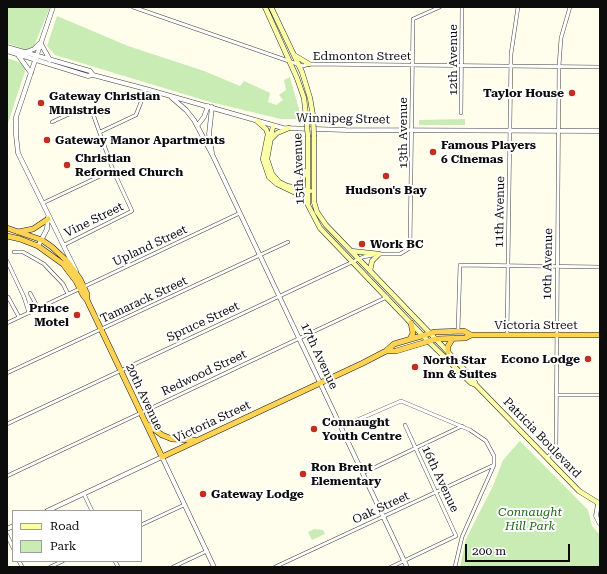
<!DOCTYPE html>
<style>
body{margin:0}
#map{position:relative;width:607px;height:574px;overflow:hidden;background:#fffeec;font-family:"Roboto Serif",serif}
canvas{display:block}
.frame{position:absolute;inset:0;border:8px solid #0c0c0c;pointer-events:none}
.legend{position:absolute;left:12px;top:510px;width:130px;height:52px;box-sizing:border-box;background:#fff;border:1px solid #9e9e9e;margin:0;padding:5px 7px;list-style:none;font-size:12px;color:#0c0c0c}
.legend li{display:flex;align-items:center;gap:8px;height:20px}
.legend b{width:20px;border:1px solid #9e9e9e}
.scale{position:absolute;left:465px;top:544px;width:105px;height:18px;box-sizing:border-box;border:2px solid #0c0c0c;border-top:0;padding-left:5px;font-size:12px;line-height:14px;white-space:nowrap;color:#0c0c0c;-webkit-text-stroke:3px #fff;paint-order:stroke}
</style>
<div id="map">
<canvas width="607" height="574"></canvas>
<div class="frame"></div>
<ul class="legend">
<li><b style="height:5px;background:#fcffa7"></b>Road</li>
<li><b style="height:11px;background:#c8ecb3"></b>Park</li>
</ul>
<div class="scale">200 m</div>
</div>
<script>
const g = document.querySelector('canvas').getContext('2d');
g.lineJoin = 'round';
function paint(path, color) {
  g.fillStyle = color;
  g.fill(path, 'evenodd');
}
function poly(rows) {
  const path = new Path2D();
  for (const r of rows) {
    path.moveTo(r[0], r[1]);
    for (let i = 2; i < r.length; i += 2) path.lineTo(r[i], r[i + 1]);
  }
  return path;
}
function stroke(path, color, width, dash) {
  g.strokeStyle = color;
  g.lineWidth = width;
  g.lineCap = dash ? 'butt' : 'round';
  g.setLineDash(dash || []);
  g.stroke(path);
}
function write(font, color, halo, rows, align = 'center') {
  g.font = font + ' "Roboto Serif",serif';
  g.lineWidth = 4;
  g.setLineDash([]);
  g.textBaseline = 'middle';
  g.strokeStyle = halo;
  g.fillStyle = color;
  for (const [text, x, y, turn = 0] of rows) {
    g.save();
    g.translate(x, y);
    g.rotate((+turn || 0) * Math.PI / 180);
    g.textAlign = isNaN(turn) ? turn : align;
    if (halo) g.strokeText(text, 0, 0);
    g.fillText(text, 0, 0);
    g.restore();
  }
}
const green = poly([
 [7,7,50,7,34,46,26,50,7,43],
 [57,16,128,46,204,71,240,86,244,81,270,93,268,102,276,105,283,100,279,95,286,90,284,80,290,77,300,113,299,119,281,119,210,102,55,55,47,46],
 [7,58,27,65,7,126],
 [465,119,465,125,419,125,419,120],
 [520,441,588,510,592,526,600,535,600,567,460,567,466,539,493,486,503,460],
 [314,529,323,530,325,534,312,540,308,532]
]);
const minor = poly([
 [133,7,303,66,309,64,600,67],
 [461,113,462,7],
 [52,122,80,109,88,110,93,114,113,170,132,211,64,245],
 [100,132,136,115,146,89],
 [43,203,113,170],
 [14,252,23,252,44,264,63,284,68,294],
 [379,254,400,254,410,248,413,19,440,7],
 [7,261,24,297,29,313],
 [30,293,38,308],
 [8,297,19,317],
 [7,323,240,213],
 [458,331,460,265,600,267],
 [507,335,511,54,518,7],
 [7,373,288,242],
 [556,395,600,395],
 [7,424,363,257,373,255],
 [405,425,456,536],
 [341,427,401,401,470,430,486,441,494,456,494,465,462,537,455,567],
 [547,458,556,448,559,66,561,38,570,7],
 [363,473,462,426],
 [7,476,387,297],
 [84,494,92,511],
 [141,525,184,505],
 [7,535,13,548],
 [19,561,22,567],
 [115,561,118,567],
 [50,567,63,561],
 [173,567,207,551],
 [275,567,494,465],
 [391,567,456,536]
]);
const tertiary = poly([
 [53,7,16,117,16,135,18,153,76,271],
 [41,44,50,60],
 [7,47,90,71,93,75],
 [7,51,88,76,93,75,146,89,283,128,346,130,600,131],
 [26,52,34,49,40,43],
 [18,55,31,73],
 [171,97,186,110,194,120,212,154,407,567],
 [212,107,209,134,212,153],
 [197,126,204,117,208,106],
 [38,246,47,229,48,217],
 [598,504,596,516,600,524],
 [47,511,162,457,214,567],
 [7,529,13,526]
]);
const secondary = poly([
 [265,7,297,78,304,98,306,116],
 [271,7,302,72,310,98,313,116],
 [294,55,309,64],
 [257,121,266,129,268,134,263,159,269,177,277,184,300,195,308,204],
 [273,126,267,159,272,174,279,182,287,186,310,191],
 [308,137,308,205,320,228,428,341,471,383,476,385,579,491,600,504],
 [314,137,314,202,317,212,326,225,448,352,474,380,476,385],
 [271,139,277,133,289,128],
 [293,187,302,181,305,171],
 [351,251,379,254],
 [370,271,372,261,379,254]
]);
const trunk = poly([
 [7,228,42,240,52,247,67,261,80,279,87,294,87,300],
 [18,232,33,229,48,219],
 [7,236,20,239,38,246,63,264,76,281,83,295,87,300,162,457,363,363,386,351,394,344,435,332,464,331,471,335],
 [410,339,413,333,411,323],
 [386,351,396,351,436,339,465,338,471,335,600,335],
 [448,352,448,346,453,338],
 [148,425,162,435,172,439,194,440]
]);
const secondaryBridge = poly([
 [306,116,308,137],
 [313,116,314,137]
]);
const markers = [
 [572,93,4,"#c52d1c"],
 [41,103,4,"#c52d1c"],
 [47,140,4,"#c52d1c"],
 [433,152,4,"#c52d1c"],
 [67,165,4,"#c52d1c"],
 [386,176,4,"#c52d1c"],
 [362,244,4,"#c52d1c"],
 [77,315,4,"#c52d1c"],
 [588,359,4,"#c52d1c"],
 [415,367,4,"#c52d1c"],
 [314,429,4,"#c52d1c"],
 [303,474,4,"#c52d1c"],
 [203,494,4,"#c52d1c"]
];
const streetNames = [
 ["Edmonton Street",362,56],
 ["12th Avenue",453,60,-90],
 ["Winnipeg Street",343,119,1],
 ["13th Avenue",403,133,-90],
 ["15th Avenue",299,169,-92],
 ["11th Avenue",500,212,-89],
 ["Vine Street",94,220,-26],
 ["Upland Street",150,246,-25],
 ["10th Avenue",548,264,-89],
 ["Tamarack Street",144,300,-25],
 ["Spruce Street",203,322,-25],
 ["Victoria Street",536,325],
 ["17th Avenue",319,356,65],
 ["Redwood Street",204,373,-25],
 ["20th Avenue",144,397,65],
 ["Victoria Street",212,422,-25],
 ["Patricia Boulevard",542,438,46],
 ["16th Avenue",440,479,65],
 ["Oak Street",381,508,-25]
];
const poiNames = [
 ["Taylor House",564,93,"right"],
 ["Gateway Christian",49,96],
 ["Ministries",49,110],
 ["Gateway Manor Apartments",55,140],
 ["Famous Players",441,145],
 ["6 Cinemas",441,159],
 ["Christian",75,158],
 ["Reformed Church",75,172],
 ["Hudson's Bay",386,190,"center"],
 ["Work BC",370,244],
 ["Prince",69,308,"right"],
 ["Motel",69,322,"right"],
 ["Econo Lodge",580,359,"right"],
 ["North Star",423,360],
 ["Inn & Suites",423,374],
 ["Connaught",322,422],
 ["Youth Centre",322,436],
 ["Ron Brent",311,467],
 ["Elementary",311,481],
 ["Gateway Lodge",211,494]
];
const parkNames = [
 ["Connaught",530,512],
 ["Hill Park",530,526]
];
paint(green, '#c8ecb3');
stroke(minor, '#3f3f3f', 4);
stroke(tertiary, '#3f3f3f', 5);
stroke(secondary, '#2e2e2e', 5.5);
stroke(trunk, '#1d1d1d', 6);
stroke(minor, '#fff', 3);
stroke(tertiary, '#fff', 4);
stroke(secondary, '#fcffa7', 4.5);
stroke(trunk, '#fed354', 5);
stroke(secondaryBridge, '#2e2e2e', 5.5, []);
stroke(secondaryBridge, '#fcffa7', 4.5);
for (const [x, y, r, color] of markers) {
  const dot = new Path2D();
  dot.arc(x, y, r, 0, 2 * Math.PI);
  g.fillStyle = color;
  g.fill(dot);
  stroke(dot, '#fff', 1.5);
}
write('12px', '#0c0c0c', '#fff', streetNames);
write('bold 12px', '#0c0c0c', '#fff', poiNames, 'left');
write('italic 12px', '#1e6819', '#fff', parkNames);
</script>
